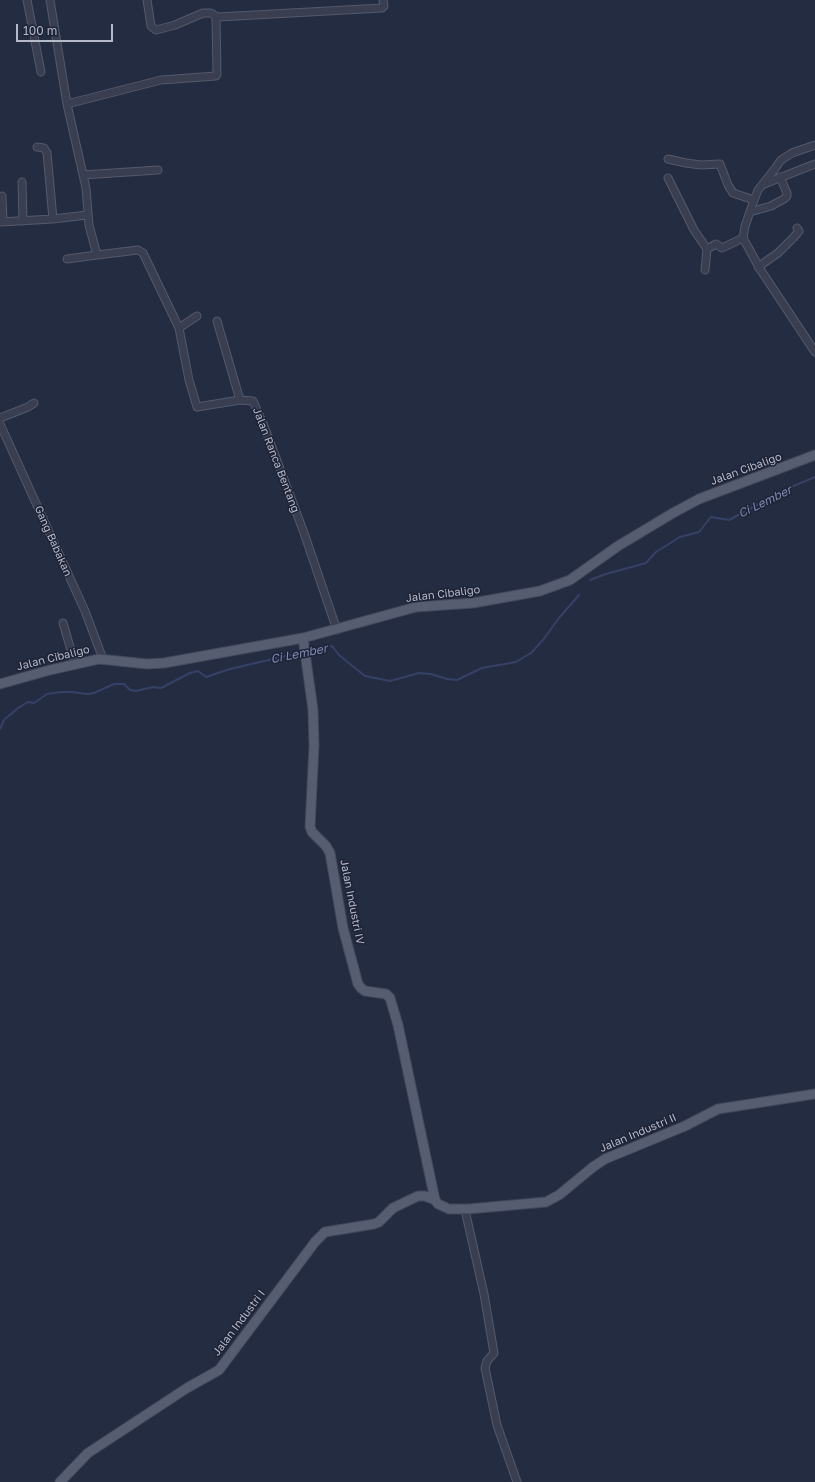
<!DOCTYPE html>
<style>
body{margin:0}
#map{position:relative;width:815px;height:1482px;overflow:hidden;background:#242c41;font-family:"Golos Text",sans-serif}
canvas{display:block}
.scale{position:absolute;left:16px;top:24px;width:97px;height:18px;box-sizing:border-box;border:2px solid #b5bacb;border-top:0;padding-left:5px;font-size:12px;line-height:14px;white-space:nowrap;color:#b5bacb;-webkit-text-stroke:3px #1e2336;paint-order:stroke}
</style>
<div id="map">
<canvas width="815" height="1482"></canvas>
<div class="scale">100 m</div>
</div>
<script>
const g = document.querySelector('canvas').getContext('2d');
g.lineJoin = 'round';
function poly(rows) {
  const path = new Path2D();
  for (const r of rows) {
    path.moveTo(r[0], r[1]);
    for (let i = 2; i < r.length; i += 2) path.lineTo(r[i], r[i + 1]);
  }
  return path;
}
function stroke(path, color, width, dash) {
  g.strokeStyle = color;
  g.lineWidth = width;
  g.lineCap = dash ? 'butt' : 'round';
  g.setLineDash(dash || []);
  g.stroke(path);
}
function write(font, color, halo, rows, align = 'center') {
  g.font = font + ' "Golos Text",sans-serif';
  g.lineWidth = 3;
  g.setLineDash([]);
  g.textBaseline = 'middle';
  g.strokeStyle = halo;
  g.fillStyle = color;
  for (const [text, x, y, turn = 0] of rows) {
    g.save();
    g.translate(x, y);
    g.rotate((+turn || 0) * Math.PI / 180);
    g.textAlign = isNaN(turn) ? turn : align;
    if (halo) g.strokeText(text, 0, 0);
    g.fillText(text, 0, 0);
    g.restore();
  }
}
const stream = poly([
 [590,580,606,574,646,563,656,552,680,537,699,532,711,517,729,520,791,487,815,477],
 [307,651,322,647,332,646,339,655,365,676,390,681,419,673,431,674,447,679,457,680,482,668,516,662,531,653,543,640,559,618,579,595],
 [0,729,4,720,18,708,28,702,34,703,47,694,61,692,72,692,87,694,94,693,114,684,124,684,130,690,136,691,153,687,161,688,190,673,198,671,206,677,230,669,303,652]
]);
const minor = poly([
 [27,0,41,72],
 [50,0,67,104,86,188,89,225,97,255,138,250,143,253,179,328,189,380,197,407,240,400,253,401,264,426,304,533,337,630],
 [147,0,151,26,156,30,175,25,203,13,211,13,217,17],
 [67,104,161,80,216,76,217,74,216,19,218,17,382,8,384,6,383,0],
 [815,145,792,153,781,160,774,170,758,190,753,203,745,226,743,238,760,269,815,352],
 [37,147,44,148,47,153,53,219],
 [668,159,686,163,701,165,720,164,728,185,733,193,754,200],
 [83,175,158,170],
 [668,178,694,230,707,249,705,270],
 [22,182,23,221],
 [764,184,815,164],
 [2,196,3,222],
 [750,212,771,206,784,199,787,196,787,193,780,177],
 [0,222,53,219,87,215],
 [707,249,716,244,722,248,743,238],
 [67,259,97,255],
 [758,267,778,253,794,237,799,231,797,228],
 [217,321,240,400],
 [179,328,197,316],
 [0,418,28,407,34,403],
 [0,424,85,611,103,659],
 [63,623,75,664],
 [465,1210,484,1294,494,1353,487,1361,485,1368,497,1425,517,1482]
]);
const major = poly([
 [303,638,313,710,314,746,310,827,312,832,326,846,330,853,343,928,358,984,361,988,365,991,386,994,390,998,398,1025,435,1200],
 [0,684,50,670,99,659,147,664,164,663,303,638,416,607,473,603,540,591,570,580,618,546,673,513,699,499,815,455],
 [60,1482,88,1453,187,1388,219,1370,315,1242,325,1232,374,1224,379,1222,393,1208,418,1196,425,1196,435,1200,438,1204,449,1209,468,1209,546,1202,559,1195,593,1167,605,1159,685,1126,718,1109,815,1094]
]);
const streetNames = [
 ["Jalan Ranca Bentang",276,460,69],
 ["Jalan Cibaligo",746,469,-20],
 ["Gang Babakan",53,541,66],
 ["Jalan Cibaligo",443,594,-7],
 ["Jalan Cibaligo",53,658,-14],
 ["Jalan Industri IV",352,902,79],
 ["Jalan Industri II",638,1133,-23],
 ["Jalan Industri I",239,1323,-53]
];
const waterNames = [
 ["Ci Lember",765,502,-26],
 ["Ci Lember",299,654,-11]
];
stroke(stream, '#364167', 2);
stroke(minor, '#54596b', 9);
stroke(major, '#42475a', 11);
stroke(minor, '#393f51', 7);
stroke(major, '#575d71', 9);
write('11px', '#b5bacb', '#1e2336', streetNames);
write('italic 12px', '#7c8ab3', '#1e2336', waterNames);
</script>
